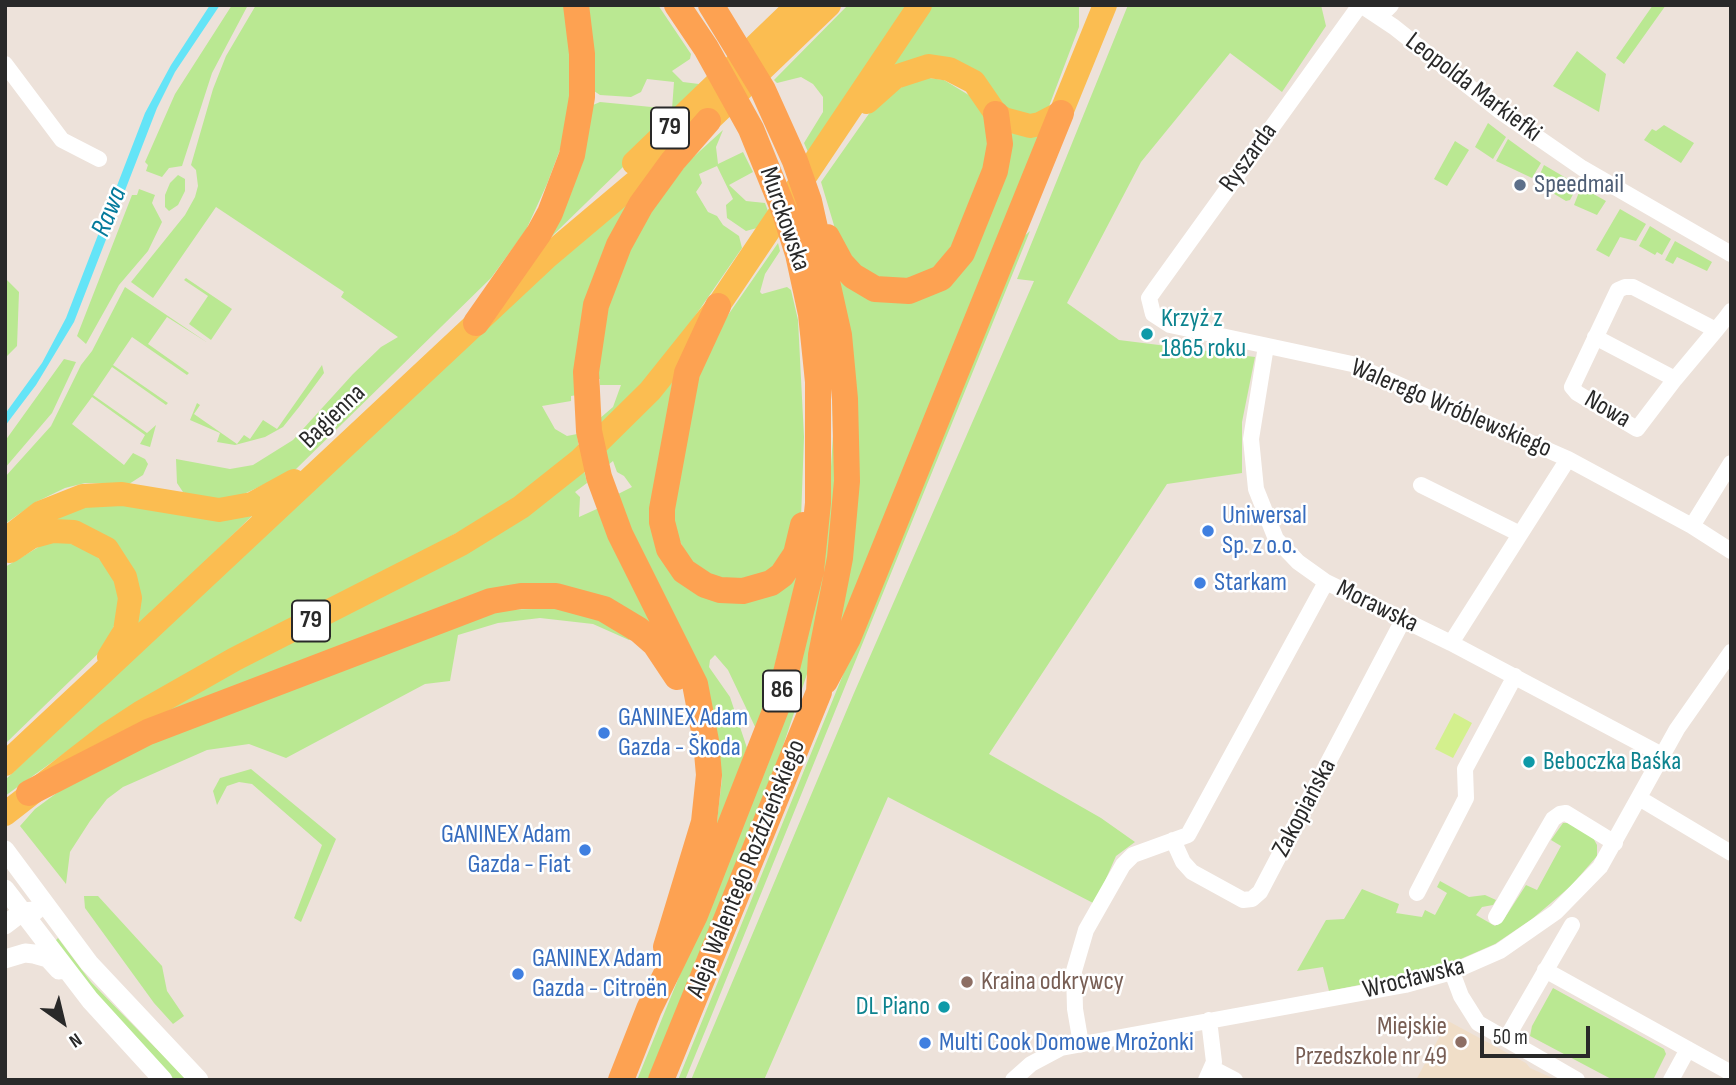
<!DOCTYPE html>
<meta charset="utf-8">
<style>
body{margin:0}
#map{position:relative;width:1736px;height:1085px;overflow:hidden;background:#ede2da;font-family:"Sofia Sans Condensed",sans-serif}
canvas{display:block}
.frame{position:absolute;inset:0;border:7px solid #292929;pointer-events:none}
.north{position:absolute;left:28px;top:987px;width:70px;height:70px;-webkit-text-stroke:5px #fff;paint-order:stroke;rotate:146deg;font-size:19px;font-weight:700;line-height:28px;text-align:center;color:#292929}
.north::after{content:'';display:block;margin:auto;width:24px;height:32px;background:#292929;clip-path:polygon(50% 0,100% 100%,50% 72%,0 100%)}
.scale{position:absolute;left:1480px;top:1026px;width:110px;height:32px;box-sizing:border-box;border:4px solid #292929;border-top:0;padding-left:9px;font-size:21px;line-height:24px;white-space:nowrap;color:#292929;-webkit-text-stroke:5px #fff;paint-order:stroke}
</style>
<div id="map">
<canvas width="1736" height="1085"></canvas>
<div class="frame"></div>
<div class="north">N</div>
<div class="scale">50 m</div>
</div>
<script>
const g = document.querySelector('canvas').getContext('2d');
g.lineJoin = 'round';
function paint(path, color) {
  g.fillStyle = color;
  g.fill(path, 'evenodd');
}
function poly(rows) {
  const path = new Path2D();
  for (const r of rows) {
    path.moveTo(r[0], r[1]);
    for (let i = 2; i < r.length; i += 2) path.lineTo(r[i], r[i + 1]);
  }
  return path;
}
function stroke(path, color, width, dash) {
  g.strokeStyle = color;
  g.lineWidth = width;
  g.lineCap = dash ? 'butt' : 'round';
  g.setLineDash(dash || []);
  g.stroke(path);
}
function write(font, color, halo, rows, align = 'center') {
  g.font = font + ' "Sofia Sans Condensed",sans-serif';
  g.lineWidth = 5;
  g.setLineDash([]);
  g.textBaseline = 'middle';
  g.strokeStyle = halo;
  g.fillStyle = color;
  for (const [text, x, y, turn = 0] of rows) {
    g.save();
    g.translate(x, y);
    g.rotate((+turn || 0) * Math.PI / 180);
    g.textAlign = isNaN(turn) ? turn : align;
    if (halo) g.strokeText(text, 0, 0);
    g.fillText(text, 0, 0);
    g.restore();
  }
}
const education = poly([
 [1448,1021,1526,1063,1530,1068,1557,1080,1416,1080]
]);
const green = poly([
 [232,5,248,5,212,73,182,166,169,168,162,177,146,171,148,165,145,162,175,94],
 [256,5,567,5,572,97,564,139,547,184,526,230,491,278,295,470,231,500,196,498,183,492,177,483,176,459,230,469,253,465,293,440,353,374,381,347,398,337,341,297,344,292,216,207,153,298,131,282,185,215,195,197,198,186,196,170,191,165,213,89,226,56],
 [584,5,658,5,691,54,690,59,672,71,683,82,699,84,659,132,549,239,593,105,600,102,672,109,674,82,647,79,641,92,631,97,600,95,594,91],
 [848,5,909,5,808,152,804,143,823,112,823,97,813,84,801,77,777,83,774,80],
 [932,5,1079,5,1079,27,1048,109,1037,116,1011,114,995,95,893,64],
 [1128,5,1321,5,1326,26,1282,92,1230,53,1141,162,1067,303,1119,340,1255,357,1242,422,1242,473,1167,484,989,754,1101,818,1135,842,1116,856,1095,904,888,797,764,1080,691,1080,854,693,1034,281,1017,279],
 [1653,5,1666,5,1624,64,1616,58],
 [1577,51,1606,74,1599,112,1553,86],
 [922,77,944,80,972,97,986,115,992,150,956,240,931,272,894,282,856,268,836,232,821,182,880,98],
 [1488,123,1506,137,1493,159,1475,147],
 [1664,125,1694,143,1681,163,1644,140,1652,129,1656,131],
 [723,130,716,147,718,164,743,152,753,172,729,185,746,201,765,203,768,211,757,228,746,231,727,218,726,205,733,199,717,166,699,174,702,183,696,192,708,212,717,216,723,225,739,236,742,248,673,348,601,429,599,419,613,407,621,385,600,385,600,379,596,379,605,311,641,224,689,161],
 [1010,133,1041,135,845,620,840,620,840,282,935,292],
 [1508,139,1541,163,1532,178,1496,161],
 [1455,141,1469,150,1447,186,1434,179],
 [1544,165,1578,185,1570,200,1566,201,1536,183],
 [178,175,185,179,185,191,178,205,169,211,165,207,165,195,170,183],
 [1581,187,1606,201,1597,215,1574,205],
 [139,189,155,195,152,203,162,222,148,251,119,285,86,344,77,336,132,195,137,195],
 [631,189,577,395,571,396,571,401,542,406,555,429,567,436,577,434,579,449,500,509,94,732,5,796,5,780],
 [1620,209,1646,224,1636,241,1620,237,1609,257,1596,250],
 [1650,226,1671,239,1662,255,1657,252,1655,255,1639,246],
 [1030,231,706,1029,685,1080,678,1080,1020,240],
 [1675,241,1712,262,1707,271,1677,257,1673,264,1665,260],
 [778,243,780,251,765,274,760,292,762,294,787,287,791,290,798,320,804,437,801,519,796,539,768,574,723,581,692,565,672,526,690,397,710,341],
 [5,278,19,292,17,346,5,358],
 [186,278,232,309,211,340,189,324,208,296,184,280],
 [125,287,208,343,167,317,148,344,189,373,187,375,132,337,113,365,168,403,166,405,112,367,93,395,147,433,156,425,150,447,140,444,145,435,92,397,72,424,124,465,133,453,145,459,148,464,143,475,129,484,85,483,65,488,36,502,5,524,5,477,51,426,81,365,92,351],
 [832,345,836,518,808,671,780,755,648,1080,637,1080,712,896,829,498,833,435],
 [64,359,76,362,52,413,5,468,5,441],
 [322,365,324,373,299,407,283,427,265,437,235,445,217,442,220,433,190,420,197,403,200,405,194,414,237,444,244,435,250,439,263,420,277,429],
 [673,378,656,494,689,586,798,573,758,733,728,670,715,655,710,660,709,667,730,697,747,748,716,830,722,778,713,710,628,529,618,494,632,487,624,476,617,472,613,461,608,465,605,451],
 [584,470,587,483,575,492,580,497,579,517,599,508,663,636,564,590,157,714],
 [90,503,256,512,136,629,137,585,45,519],
 [52,539,87,547,114,573,121,608,106,646,5,744,5,567],
 [573,608,633,636,629,640,593,624,540,618,498,623,458,635,450,681,425,684,286,758,249,744,207,750,123,787,107,799,90,821,70,852,66,884,20,826,35,809,92,767,494,610],
 [251,769,336,839,301,922,294,918,322,845,252,784,239,782,227,786,217,805,213,791,220,778],
 [1563,823,1570,823,1591,834,1597,845,1597,856,1571,886,1532,919,1495,944,1456,961,1404,976,1329,991,1323,967,1297,971,1326,920,1344,919,1362,889,1399,904,1396,913,1422,917,1425,910,1435,915,1447,893,1437,887,1440,881,1469,897,1485,895,1496,900,1493,905,1482,907,1476,915,1495,926,1504,919,1526,885,1537,890,1561,846,1551,840],
 [84,896,98,896,162,966,167,991,184,1016,173,1024,154,1003,85,908],
 [58,938,91,982,187,1080,175,1080,149,1054,104,1004,55,941],
 [1553,988,1664,1049,1666,1054,1653,1080,1613,1080,1530,1036,1532,1026]
]);
const pitch = poly([
 [1454,713,1472,723,1453,758,1435,749]
]);
const water = poly([
 [210,5,220,5,175,72,157,108,74,322,36,385,5,426,5,414,42,363,66,318,145,113,171,65]
]);
const minor = poly([
 [1360,5,1156,288,1149,298,1153,314,1170,325,1352,364,1568,459,1692,526,1731,551],
 [1361,5,1394,27,1501,112,1582,168,1731,254],
 [1379,17,1391,5],
 [5,64,62,140,99,159],
 [1716,330,1633,287,1625,287,1618,290,1572,387,1577,393,1637,429,1675,379,1716,330,1725,319,1731,311],
 [1595,337,1675,379],
 [1266,346,1251,439,1256,489,1276,539,1298,562,1326,582,1451,643,1662,755],
 [1421,485,1520,534],
 [1692,526,1731,463],
 [1451,643,1568,459],
 [1639,798,1731,853],
 [1173,840,1183,862,1192,872,1243,900,1252,899,1260,892,1403,620],
 [1417,893,1466,798,1465,769,1515,676],
 [1496,917,1553,819,1560,814,1566,813,1615,843],
 [1545,970,1731,1073],
 [1452,972,1461,996,1478,1023,1577,1080],
 [1506,1039,1572,925],
 [1081,1044,1075,1009,1074,971,1086,930,1123,865,1133,855,1188,835,1326,582],
 [1212,1068,1235,1080],
 [1013,1080,1031,1064,1061,1048,1405,985,1452,972,1500,951,1556,912,1600,867,1677,729,1731,652],
 [1206,1080,1214,1062,1209,1020],
 [1671,1080,1688,1049]
]);
const tertiary = poly([
 [5,850,89,963,199,1080],
 [5,889,90,1000,163,1080],
 [5,925,22,912,35,911],
 [5,959,25,953,34,954,48,958,59,970]
]);
const primary = poly([
 [867,102,895,77,929,66,949,69,974,82,996,114,1004,119,1030,126,1040,124,1061,113,1105,5],
 [634,163,798,5],
 [5,540,40,513,83,496,122,494,219,510,252,504,294,481],
 [10,551,31,537,53,531,74,532,107,549,125,577,130,598,125,631,109,657],
 [5,764,548,256,708,121,829,5],
 [5,814,108,734,140,713,235,659,461,544,521,507,579,461,650,391,718,306,920,5]
]);
const trunk = poly([
 [827,237,841,263,853,276,875,289,909,291,941,278,962,253,995,171,1000,144,996,114],
 [718,306,687,373,662,509,662,522,669,549,684,571,705,585,720,590,743,591,771,583,782,575,796,554,803,525],
 [476,323,539,233,550,213,572,155,582,97,582,54,576,5],
 [825,681,848,638,1061,113],
 [29,793,148,732,491,601,521,596,556,596,604,609,639,630,655,644,677,677],
 [666,947,704,822,709,775,706,741,695,684,620,534,599,477,589,431,586,372,596,305,619,245,641,205,673,161,708,121],
 [621,1080,649,1009,695,915,779,701,811,571,818,503,818,382,811,314,798,254,785,213,751,129,706,48,677,5],
 [661,1080,819,692,821,655,840,558,847,481,845,399,839,335,809,201,795,161,763,90,711,5]
]);
const markers = [
 [1520,185,7,"#5c6f8a"],
 [1147,334,7,"#0f9aa8"],
 [1208,531,7,"#3f7fe0"],
 [1200,583,7,"#3f7fe0"],
 [604,733,7,"#3f7fe0"],
 [1529,762,7,"#0f9aa8"],
 [585,850,7,"#3f7fe0"],
 [518,974,7,"#3f7fe0"],
 [967,982,7,"#8d6e63"],
 [944,1007,7,"#0f9aa8"],
 [1461,1042,7,"#8d6e63"],
 [925,1043,7,"#3f7fe0"]
];
const shields = [
 [670,128,38],
 [311,621,38],
 [782,691,38]
];
const shieldNames = [
 ["79",670,128],
 ["79",311,621],
 ["86",782,691]
];
const streetNames = [
 ["Leopolda Markiefki",1473,88,37],
 ["Ryszarda",1249,158,-54],
 ["Murckowska",784,219,71],
 ["Walerego Wróblewskiego",1451,409,23],
 ["Nowa",1607,410,30],
 ["Bagienna",333,417,-44],
 ["Morawska",1377,607,26],
 ["Zakopiańska",1305,808,-62],
 ["Aleja Walentego Roździeńskiego",747,869,-68],
 ["Wrocławska",1414,979,-14]
];
const serviceNames = [
 ["Speedmail",1534,185]
];
const cultureNames = [
 ["Krzyż z",1161,319],
 ["1865 roku",1161,349],
 ["Beboczka Baśka",1543,762],
 ["DL Piano",930,1007,"right"]
];
const shopNames = [
 ["Uniwersal",1222,516],
 ["Sp. z o.o.",1222,546],
 ["Starkam",1214,583],
 ["GANINEX Adam",618,718],
 ["Gazda - Škoda",618,748],
 ["GANINEX Adam",571,835,"right"],
 ["Gazda - Fiat",571,865,"right"],
 ["GANINEX Adam",532,959],
 ["Gazda - Citroën",532,989],
 ["Multi Cook Domowe Mrożonki",939,1043]
];
const educationNames = [
 ["Kraina odkrywcy",981,982],
 ["Miejskie",1447,1027,"right"],
 ["Przedszkole nr 49",1447,1057,"right"]
];
const waterNames = [
 ["Rawa",110,212,-68]
];
paint(education, '#f0dec8');
paint(green, '#bae892');
paint(pitch, '#d3f08d');
paint(water, '#64e4f7');
stroke(minor, '#fff', 16);
stroke(tertiary, '#fff', 19);
stroke(primary, '#fbbd51', 24);
stroke(trunk, '#fda252', 26);
for (const [x, y, r, color] of markers) {
  const dot = new Path2D();
  dot.arc(x, y, r, 0, 2 * Math.PI);
  g.fillStyle = color;
  g.fill(dot);
  stroke(dot, '#fff', 2.5);
}
for (const [x, y, w] of shields) {
  const box = new Path2D();
  box.roundRect(x - w / 2, y - 20.5, w, 41, 5);
  g.fillStyle = '#fff';
  g.fill(box);
  stroke(box, '#292929', 2);
}
write('bold 24px', '#292929', null, shieldNames);
write('26px', '#292929', '#fff', streetNames);
write('26px', '#4e5e75', '#fff', serviceNames, 'left');
write('26px', '#0d838f', '#fff', cultureNames, 'left');
write('26px', '#366cbe', '#fff', shopNames, 'left');
write('26px', '#785e54', '#fff', educationNames, 'left');
write('italic 28px', '#047b9c', '#fff', waterNames);
</script>
